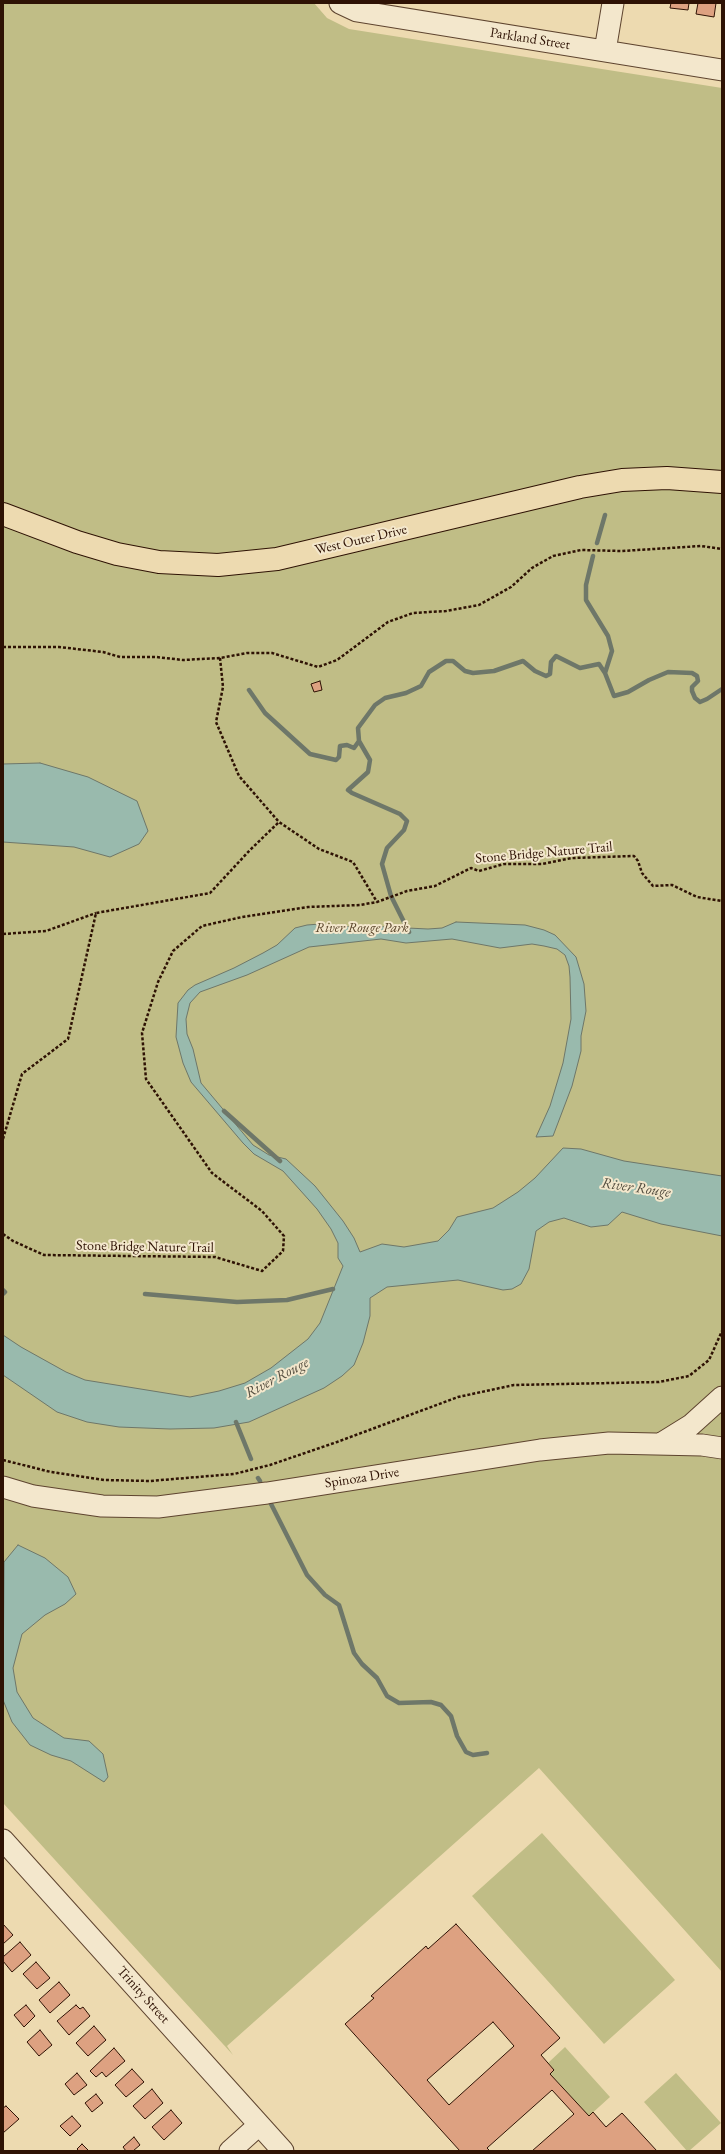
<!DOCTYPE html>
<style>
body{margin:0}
#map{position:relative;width:725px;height:2154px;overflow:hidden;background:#eddab0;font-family:"EB Garamond",serif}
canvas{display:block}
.frame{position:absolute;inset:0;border:4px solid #2e1204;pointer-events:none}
</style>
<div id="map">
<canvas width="725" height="2154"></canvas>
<div class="frame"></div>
</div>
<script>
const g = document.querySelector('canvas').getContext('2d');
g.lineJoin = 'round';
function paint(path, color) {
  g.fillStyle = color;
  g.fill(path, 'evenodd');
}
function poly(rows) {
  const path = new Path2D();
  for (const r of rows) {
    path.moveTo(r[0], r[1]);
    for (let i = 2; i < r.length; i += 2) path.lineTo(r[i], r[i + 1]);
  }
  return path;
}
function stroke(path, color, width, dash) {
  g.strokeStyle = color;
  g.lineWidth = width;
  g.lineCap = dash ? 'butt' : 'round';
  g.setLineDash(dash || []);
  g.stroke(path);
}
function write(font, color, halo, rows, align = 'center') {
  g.font = font + ' "EB Garamond",serif';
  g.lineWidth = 4;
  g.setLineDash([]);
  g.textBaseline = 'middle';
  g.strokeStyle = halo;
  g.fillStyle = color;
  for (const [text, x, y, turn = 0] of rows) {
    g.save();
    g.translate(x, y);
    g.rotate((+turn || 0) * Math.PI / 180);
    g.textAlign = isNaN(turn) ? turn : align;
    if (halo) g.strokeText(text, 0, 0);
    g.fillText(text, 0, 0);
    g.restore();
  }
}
const green = poly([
 [3,3,314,3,327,18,349,29,722,88,722,1972,539,1768,227,2046,233,2055,3,1803],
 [542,1833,675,1980,604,2044,472,1896],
 [565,2047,610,2097,589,2116,550,2074,554,2070,548,2063],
 [676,2073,721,2123,689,2151,687,2151,644,2102]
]);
const water = poly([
 [40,763,88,777,137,801,148,831,139,844,110,857,74,847,3,842,3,764,40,763],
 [456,922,525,925,544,930,555,935,576,957,584,984,586,1011,581,1036,581,1051,572,1086,553,1136,536,1137,550,1106,563,1063,571,1019,570,977,569,966,565,955,557,949,544,946,532,944,500,948,452,939,406,943,381,939,309,947,247,975,200,992,190,1003,186,1019,187,1034,193,1049,201,1083,253,1145,269,1155,286,1159,315,1186,343,1221,354,1238,360,1252,382,1244,404,1247,438,1241,449,1230,457,1217,493,1208,518,1192,535,1178,563,1148,581,1149,624,1161,722,1176,722,1236,661,1224,622,1212,608,1225,591,1227,564,1218,549,1222,536,1231,529,1269,521,1284,512,1289,503,1290,458,1280,387,1287,370,1298,370,1316,363,1343,354,1365,342,1376,324,1388,249,1422,214,1428,170,1429,119,1427,87,1422,57,1412,3,1375,3,1335,21,1347,66,1372,85,1380,190,1397,219,1391,245,1383,271,1368,308,1339,320,1323,343,1266,338,1258,338,1243,331,1229,317,1209,283,1171,254,1154,243,1143,191,1082,183,1063,176,1037,178,1003,188,990,195,985,234,968,263,953,277,945,295,928,307,925,320,924,335,927,367,926,428,929,442,928,456,922],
 [18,1545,45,1558,68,1577,76,1594,65,1604,45,1615,22,1634,13,1668,17,1692,33,1718,64,1738,89,1741,103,1754,108,1777,104,1782,71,1761,51,1755,30,1745,12,1722,3,1700,4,1562,18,1545]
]);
const stream = poly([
 [597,543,605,515],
 [593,556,586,585,586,600,608,636,612,651,605,673],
 [249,690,265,713,310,754,336,760,339,757,340,746,347,745,354,748,359,741],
 [409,932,391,896,382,864,387,848,404,830,407,821,400,814,352,793,348,790,368,772,370,760,359,741,358,728,375,705,385,698,406,693,421,686,429,672,446,661,453,661,465,671,473,673,494,671,523,661,535,671,546,676,550,674,551,662,556,656,580,668,599,664,605,673,614,696,628,692,649,680,668,672,692,673,697,676,698,681,692,687,692,691,695,698,700,702,707,699,722,689],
 [224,1111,280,1161],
 [3,1290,5,1292,3,1294],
 [145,1294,237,1302,287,1300,333,1289],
 [236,1422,251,1459],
 [258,1478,260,1481],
 [268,1498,307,1575,325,1595,339,1605,354,1653,362,1664,377,1678,387,1696,399,1703,431,1702,441,1705,451,1716,457,1736,466,1752,473,1755,487,1753]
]);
const building = poly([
 [671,3,689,3,688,10,670,8,671,3],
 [698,3,716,3,714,17,696,14,698,3],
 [320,681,322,690,314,692,311,684,320,681],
 [3,1924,13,1935,3,1944,3,1924],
 [456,1924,560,2038,541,2055,554,2070,550,2074,589,2116,593,2112,606,2127,622,2113,657,2151,532,2151,574,2114,552,2090,487,2148,490,2151,460,2151,345,2024,374,1998,371,1996,426,1946,428,1949,456,1924],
 [493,2022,514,2046,449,2105,427,2080,493,2022],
 [20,1942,31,1955,12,1972,3,1961,3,1957,20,1942],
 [36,1962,50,1978,37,1989,23,1974,36,1962],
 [59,1982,70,1995,50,2013,39,2000,59,1982],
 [26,2005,35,2016,24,2027,14,2015,26,2005],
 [76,2005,80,2009,83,2007,90,2016,69,2035,57,2021,76,2005],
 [94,2026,106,2040,88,2056,76,2043,94,2026],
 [40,2030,52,2045,39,2056,27,2042,40,2030],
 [114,2048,125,2061,106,2077,102,2072,96,2077,90,2071,114,2048],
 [132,2069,144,2082,126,2097,115,2085,132,2069],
 [77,2073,87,2085,74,2095,65,2084,77,2073],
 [152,2089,163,2103,145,2119,133,2106,152,2089],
 [96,2094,103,2103,92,2112,85,2103,96,2094],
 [6,2106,19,2119,3,2133,3,2108,6,2106],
 [171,2110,182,2123,164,2140,152,2127,171,2110],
 [72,2116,81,2126,70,2136,60,2126,72,2116],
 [134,2137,140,2145,133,2151,126,2151,123,2147,134,2137],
 [82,2144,88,2150,88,2151,79,2151,77,2149,82,2144]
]);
const path = poly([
 [3,647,59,647,103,652,120,657,156,657,183,660,220,658,247,653,272,653,318,667,337,660,388,622,413,613,446,611,479,605,511,587,532,568,553,556,581,550,622,551,701,546,722,549],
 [220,658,223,687,216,722,239,776,279,822],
 [3,934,46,931,96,913],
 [3,1139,22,1074,68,1039,96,913,210,893,250,850,279,822,319,849,353,862,377,902],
 [3,1234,13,1241,44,1255,215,1257,262,1271,283,1251,284,1236,262,1211,212,1173,146,1079,142,1033,158,982,173,951,202,926,242,917,308,907,360,905,377,902,407,891,435,886,471,868,479,871,504,864,542,864,572,858,634,856,638,861,642,873,653,886,672,885,697,897,722,901],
 [3,1460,51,1472,104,1480,150,1481,234,1474,270,1465,337,1442,458,1397,514,1385,659,1382,689,1376,709,1360,722,1331]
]);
const minor = poly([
 [340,3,357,11,722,70],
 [605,51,613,3],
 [662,1443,691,1425,722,1397],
 [3,1487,33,1496,102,1506,158,1507,267,1493,540,1450,609,1443,702,1445,722,1448],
 [3,1840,283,2151],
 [230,2151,259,2125]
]);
const major = poly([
 [3,514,77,542,117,554,159,562,218,565,277,559,580,487,622,480,667,478,722,482]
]);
const streetNames = [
 ["Parkland Street",530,39,9],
 ["West Outer Drive",361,540,-13],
 ["Stone Bridge Nature Trail",544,853,-5],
 ["Stone Bridge Nature Trail",145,1247,1],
 ["Spinoza Drive",362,1478,-9],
 ["Trinity Street",143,1995,48]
];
const parkNames = [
 ["River Rouge Park",362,928]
];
const waterNames = [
 ["River Rouge",636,1188,8],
 ["River Rouge",277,1378,-28]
];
paint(green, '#c0bd86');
paint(water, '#99baad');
stroke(water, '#6e7769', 1);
stroke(stream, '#6e7769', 4.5);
paint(building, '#dda181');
stroke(building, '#2e1204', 1);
stroke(minor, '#5e442f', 23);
stroke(major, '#2e1204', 24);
stroke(path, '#2e1204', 2.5, [3, 2]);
stroke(minor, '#f3e7cc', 21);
stroke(major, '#eddab0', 22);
write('14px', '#2e1204', '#f3e7cc', streetNames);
write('italic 14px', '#5a452b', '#f3e7cc', parkNames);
write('italic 15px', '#534d3f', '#f3e7cc', waterNames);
</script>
